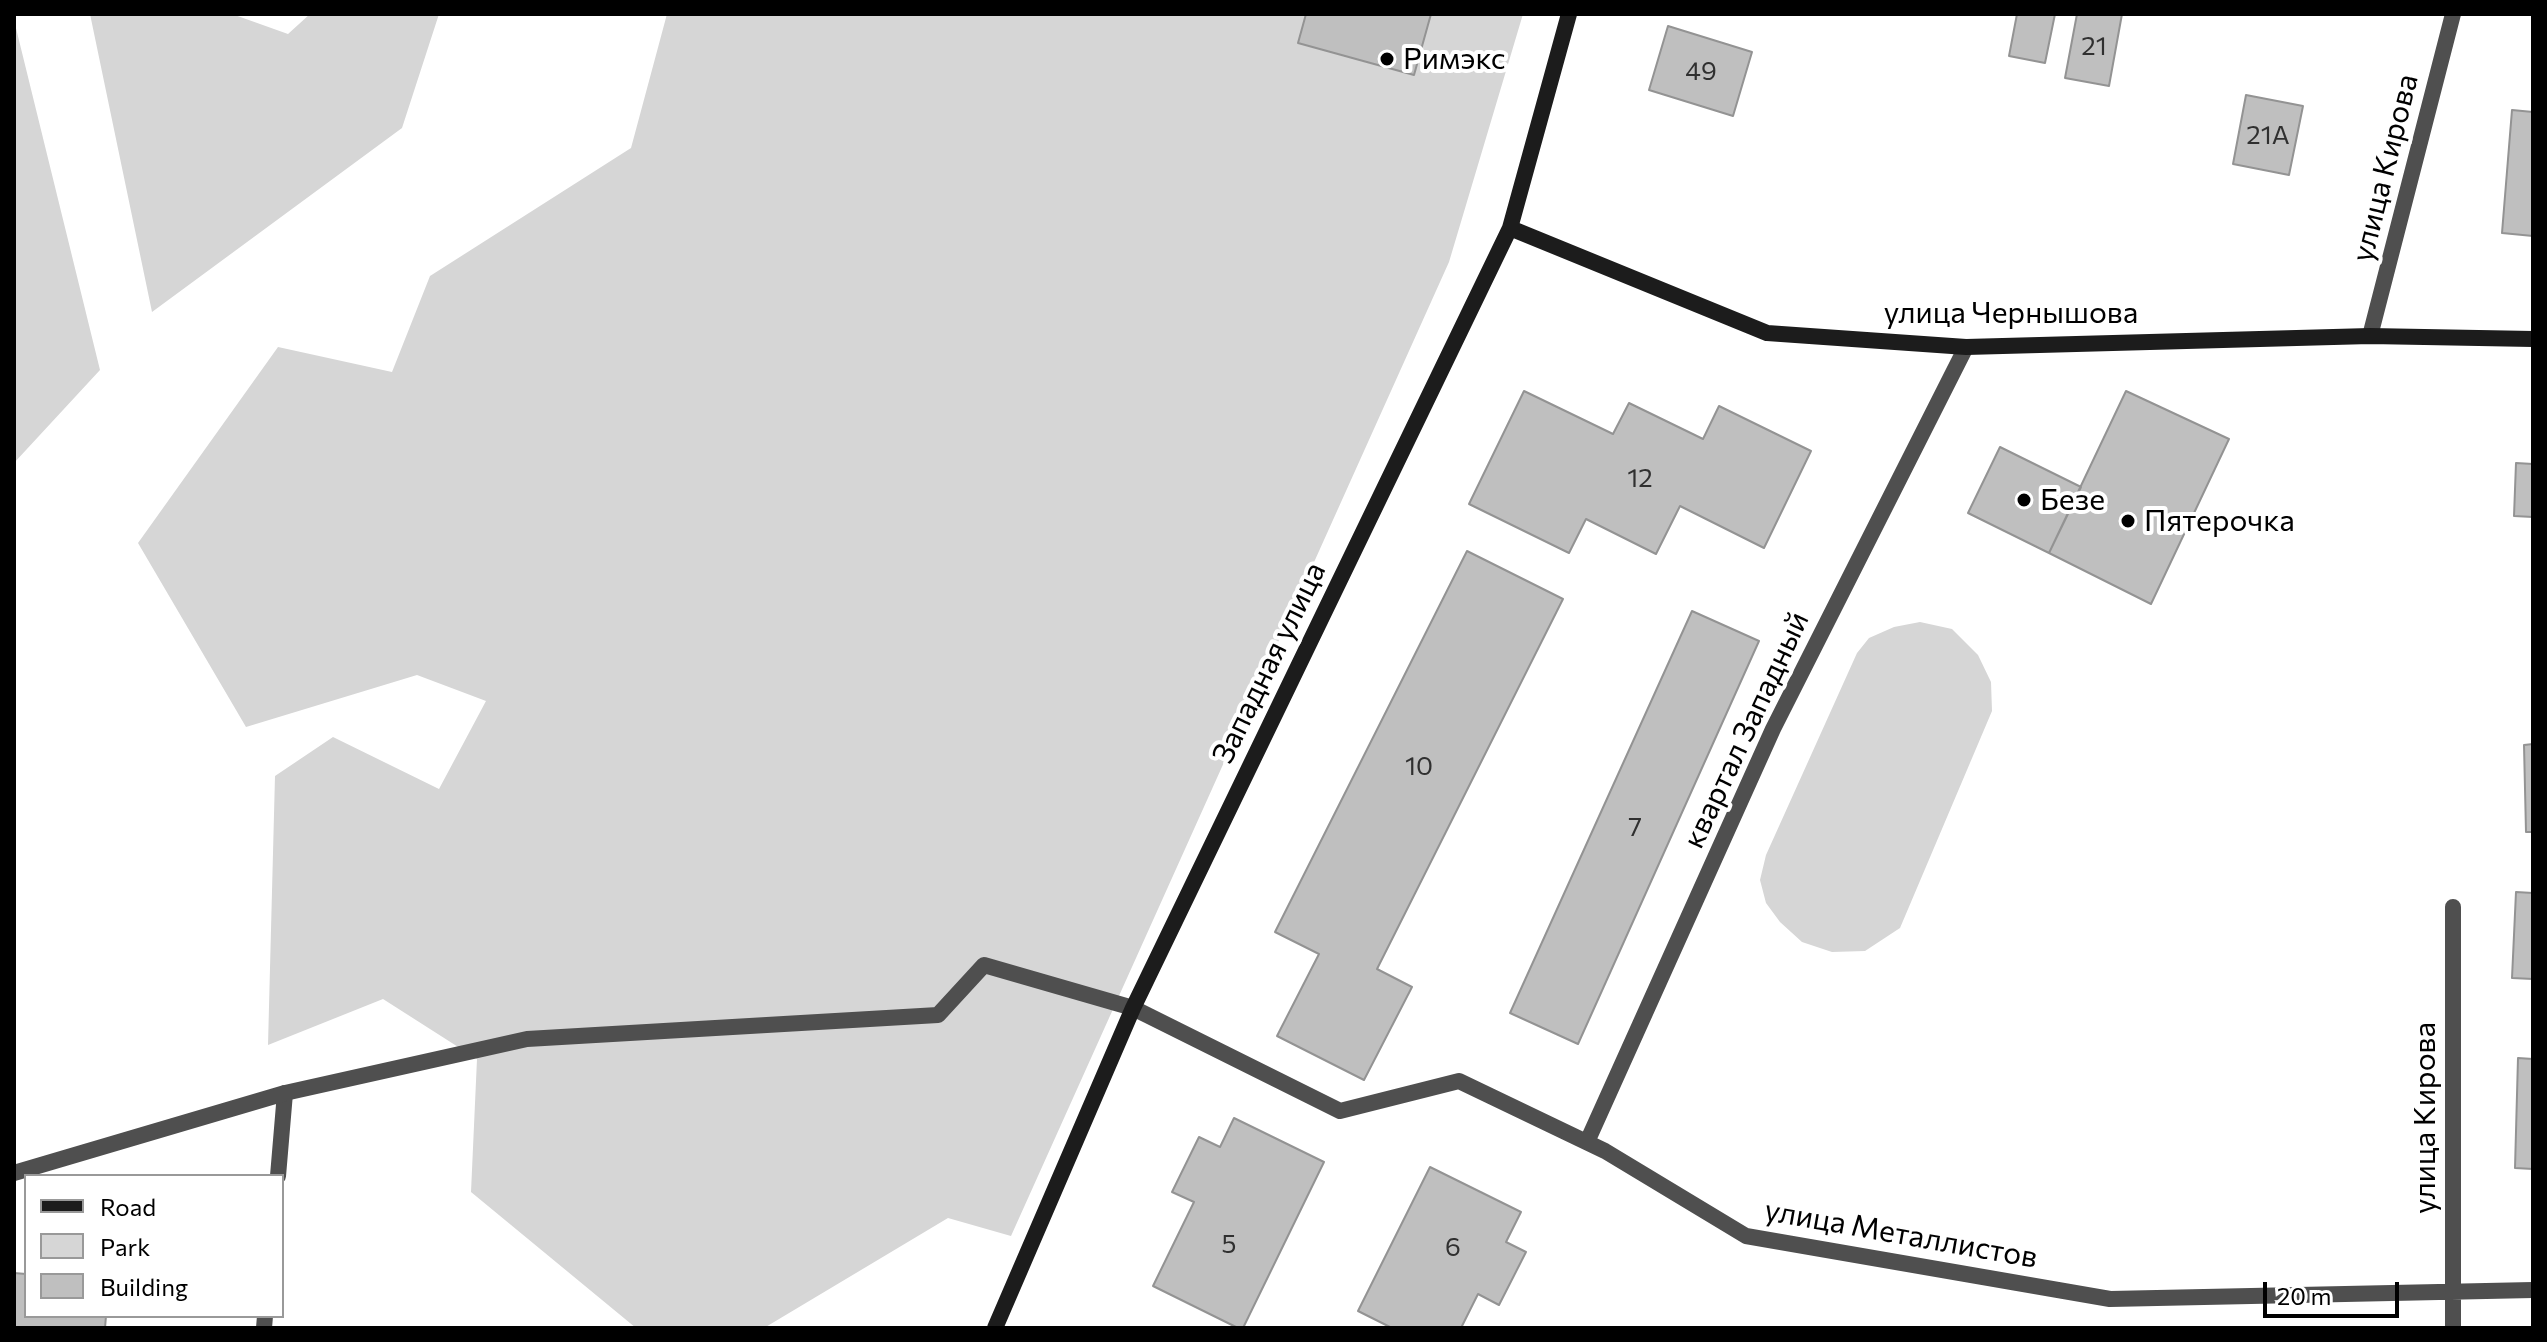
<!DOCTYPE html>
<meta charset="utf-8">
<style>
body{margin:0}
#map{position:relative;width:2547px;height:1342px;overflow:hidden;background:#fff;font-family:Commissioner,sans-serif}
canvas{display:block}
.frame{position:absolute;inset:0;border:16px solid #000;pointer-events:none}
.legend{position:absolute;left:24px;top:1174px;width:260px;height:144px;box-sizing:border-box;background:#fff;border:2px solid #999;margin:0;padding:10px 14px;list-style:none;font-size:24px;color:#000}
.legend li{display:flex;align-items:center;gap:16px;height:40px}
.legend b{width:40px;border:2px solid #999}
.scale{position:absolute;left:2263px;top:1282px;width:136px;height:36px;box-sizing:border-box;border:4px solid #000;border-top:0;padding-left:10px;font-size:24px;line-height:28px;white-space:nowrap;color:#000;-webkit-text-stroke:6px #fff;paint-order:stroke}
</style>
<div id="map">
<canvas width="2547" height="1342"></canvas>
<div class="frame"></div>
<ul class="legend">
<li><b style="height:10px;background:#1c1c1c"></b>Road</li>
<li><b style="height:22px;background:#d6d6d6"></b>Park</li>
<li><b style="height:22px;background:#bfbfbf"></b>Building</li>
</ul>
<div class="scale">20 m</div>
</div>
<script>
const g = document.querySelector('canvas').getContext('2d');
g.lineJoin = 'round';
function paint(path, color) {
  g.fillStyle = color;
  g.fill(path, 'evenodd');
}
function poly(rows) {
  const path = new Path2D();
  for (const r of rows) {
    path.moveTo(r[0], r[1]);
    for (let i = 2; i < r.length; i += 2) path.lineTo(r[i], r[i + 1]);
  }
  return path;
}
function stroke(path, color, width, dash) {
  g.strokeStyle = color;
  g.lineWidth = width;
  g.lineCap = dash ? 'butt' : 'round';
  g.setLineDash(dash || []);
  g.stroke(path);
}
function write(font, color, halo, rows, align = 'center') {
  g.font = font + ' Commissioner,sans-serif';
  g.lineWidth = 8;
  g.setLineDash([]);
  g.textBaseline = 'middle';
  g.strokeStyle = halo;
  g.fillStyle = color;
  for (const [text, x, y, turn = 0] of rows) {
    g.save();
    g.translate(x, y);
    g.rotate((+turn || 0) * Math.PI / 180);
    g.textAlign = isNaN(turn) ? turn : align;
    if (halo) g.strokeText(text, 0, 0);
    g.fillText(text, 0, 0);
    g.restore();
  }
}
const green = poly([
 [90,14,232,14,288,34,310,14,439,14,402,128,152,312],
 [667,14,1523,14,1449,262,1011,1236,948,1218,764,1328,636,1328,471,1192,477,1059,383,999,268,1045,275,776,333,737,439,789,486,701,417,675,246,727,138,543,278,347,392,372,430,276,631,148],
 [14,20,100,370,14,463],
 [1920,622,1952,629,1978,655,1991,682,1992,711,1900,928,1865,951,1832,952,1802,942,1780,922,1766,903,1760,880,1766,855,1857,653,1869,638,1894,627]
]);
const building = poly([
 [1306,14,1431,14,1414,75,1298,43,1306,14],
 [2017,14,2055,14,2045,63,2009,56,2017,14],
 [2077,14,2122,14,2109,86,2065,78,2077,14],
 [1668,26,1752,52,1733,116,1649,90,1668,26],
 [2246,95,2303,106,2289,175,2233,164,2246,95],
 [2512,110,2533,112,2533,236,2502,233,2512,110],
 [1524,391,1613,434,1629,403,1703,439,1719,406,1811,451,1764,548,1680,506,1656,554,1586,519,1569,553,1469,504,1524,391],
 [2126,391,2229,439,2151,604,2049,553,2126,391],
 [2000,447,2081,487,2049,553,1968,513,2000,447],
 [2516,463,2533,464,2533,517,2514,516,2516,463],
 [1467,551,1563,599,1377,969,1412,987,1364,1080,1277,1036,1319,954,1275,932,1467,551],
 [1692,611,1759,641,1578,1044,1510,1013,1692,611],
 [2533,744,2533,832,2526,832,2524,745,2533,744],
 [2516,892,2533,893,2533,979,2512,978,2516,892],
 [2518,1058,2533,1059,2533,1169,2515,1168,2518,1058],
 [1234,1118,1324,1162,1243,1328,1238,1328,1153,1286,1194,1202,1172,1192,1199,1137,1220,1147,1234,1118],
 [1430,1167,1521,1212,1506,1242,1526,1252,1499,1305,1478,1294,1461,1328,1392,1328,1358,1311,1430,1167],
 [14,1273,26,1274,26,1316,106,1316,105,1328,14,1328,14,1273]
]);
const lane = poly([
 [278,1176,285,1093],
 [264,1328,265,1316]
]);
const street = poly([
 [2370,336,2453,14],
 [1587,1142,1773,729,1966,347],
 [14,1173,285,1093,527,1039,938,1015,984,965,1133,1008,1340,1111,1459,1081,1605,1151,1746,1236,2110,1299,2533,1290],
 [2453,1328,2453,907]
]);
const secondary = poly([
 [1510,228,1767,333,1966,347,2370,336,2533,339],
 [995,1328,1133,1008,1510,228,1569,14]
]);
const markers = [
 [1387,59,8,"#000"],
 [2024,500,8,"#000"],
 [2128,521,8,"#000"]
];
const numberNames = [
 ["21",2094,46],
 ["49",1701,71],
 ["21А",2268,135],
 ["12",1640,478],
 ["10",1419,766],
 ["7",1635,827],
 ["5",1229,1244],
 ["6",1453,1247]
];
const poiNames = [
 ["Римэкс",1403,59],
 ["Безе",2040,500],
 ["Пятерочка",2144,521]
];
const streetNames = [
 ["улица Кирова",2385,168,-76],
 ["улица Чернышова",2011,313],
 ["Западная улица",1269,663,-64],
 ["квартал Западный",1746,730,-65],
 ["улица Кирова",2425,1118,-90],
 ["улица Металлистов",1901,1234,10]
];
paint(green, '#d6d6d6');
paint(building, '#bfbfbf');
stroke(building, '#939393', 2);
stroke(lane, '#4f4f4f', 16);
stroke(street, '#4f4f4f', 16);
stroke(secondary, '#1c1c1c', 16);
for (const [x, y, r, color] of markers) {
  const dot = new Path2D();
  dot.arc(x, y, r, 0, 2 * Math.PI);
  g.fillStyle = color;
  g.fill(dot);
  stroke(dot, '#fff', 3);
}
write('26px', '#303030', null, numberNames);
write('30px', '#000', '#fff', poiNames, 'left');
write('30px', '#000', '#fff', streetNames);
</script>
